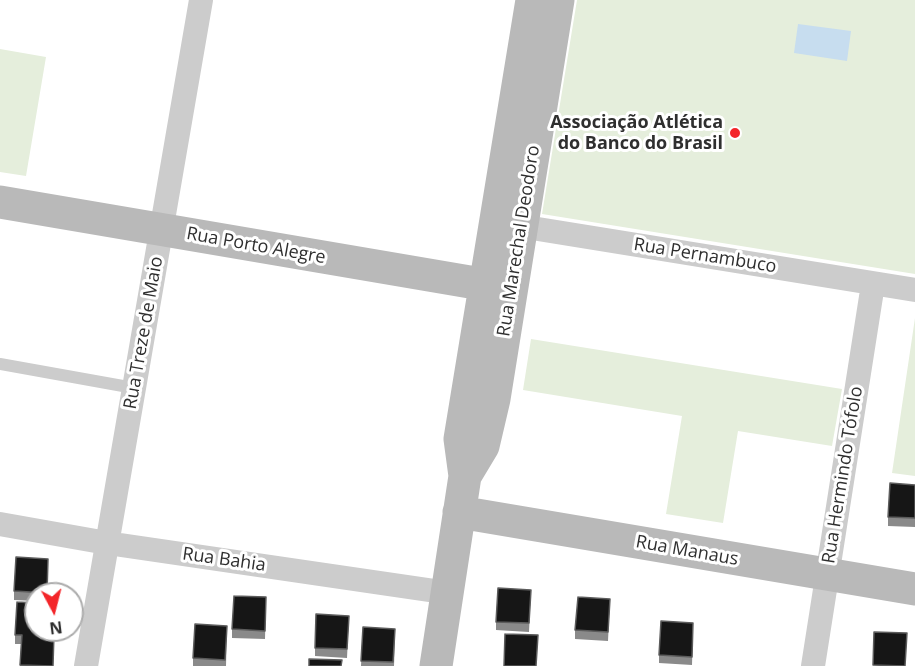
<!DOCTYPE html>
<meta charset="utf-8">
<style>
body{margin:0}
#map{position:relative;width:915px;height:666px;overflow:hidden;background:#fff;font-family:"Open Sans",sans-serif}
canvas{display:block}
.north{position:absolute;left:24px;top:582px;width:60px;height:60px;box-sizing:border-box;background:#fff;border:2px solid #acacac;border-radius:50%;rotate:173deg;font-size:16px;font-weight:700;line-height:24px;text-align:center;color:#2f2f2f}
.north::after{content:'';display:block;margin:auto;width:21px;height:27px;background:#f32529;clip-path:polygon(50% 0,100% 100%,50% 72%,0 100%)}
</style>
<div id="map">
<canvas width="915" height="666"></canvas>
<div class="north">N</div>
</div>
<script>
const g = document.querySelector('canvas').getContext('2d');
g.lineJoin = 'round';
function paint(path, color) {
  g.fillStyle = color;
  g.fill(path, 'evenodd');
}
function poly(rows) {
  const path = new Path2D();
  for (const r of rows) {
    path.moveTo(r[0], r[1]);
    for (let i = 2; i < r.length; i += 2) path.lineTo(r[i], r[i + 1]);
  }
  return path;
}
function stroke(path, color, width, dash) {
  g.strokeStyle = color;
  g.lineWidth = width;
  g.lineCap = dash ? 'butt' : 'round';
  g.setLineDash(dash || []);
  g.stroke(path);
}
function write(font, color, halo, rows, align = 'center') {
  g.font = font + ' "Open Sans",sans-serif';
  g.lineWidth = 6;
  g.setLineDash([]);
  g.textBaseline = 'middle';
  g.strokeStyle = halo;
  g.fillStyle = color;
  for (const [text, x, y, turn = 0] of rows) {
    g.save();
    g.translate(x, y);
    g.rotate((+turn || 0) * Math.PI / 180);
    g.textAlign = isNaN(turn) ? turn : align;
    if (halo) g.strokeText(text, 0, 0);
    g.fillText(text, 0, 0);
    g.restore();
  }
}
const green = poly([
 [577,0,915,0,915,274,542,214],
 [0,49,46,57,26,176,0,172],
 [915,318,915,476,892,473],
 [531,339,842,389,832,446,738,431,723,523,666,514,682,416,523,390]
]);
const water = poly([
 [798,24,851,31,847,61,794,53]
]);
const lane = poly([
 [0,364,134,388]
]);
const street = poly([
 [507,224,915,290],
 [0,524,107,543,449,593],
 [86,666,201,0],
 [813,666,873,284]
]);
const secondary = poly([
 [0,202,511,289],
 [465,476,483,446,494,399,558,0],
 [459,512,915,589],
 [436,666,465,476,460,439,532,0]
]);
const wall = poly([
 [915,485,915,527,888,526,888,517],
 [48,559,47,594,36,594,36,601,14,600,14,591],
 [531,590,529,632,496,630,496,622],
 [266,597,265,639,232,638,232,629],
 [610,599,608,641,575,639,575,630],
 [349,616,347,658,315,656,315,648],
 [227,626,226,666,193,666,193,658],
 [363,627,395,638,394,666,361,666],
 [693,631,692,665,659,663,659,655],
 [49,633,53,666,20,666,21,644,15,644,15,635]
]);
const building = poly([
 [890,483,915,485,915,518,888,517,890,483],
 [16,557,48,559,47,593,14,591,16,557],
 [498,588,531,590,529,623,496,622,498,588],
 [234,596,266,597,265,631,232,629,234,596],
 [578,597,610,599,608,632,575,630,578,597],
 [17,602,36,603,36,630,48,630,48,633,54,633,53,666,20,665,22,635,15,635,17,602],
 [316,614,349,616,347,649,315,648,316,614],
 [661,621,693,623,692,657,659,655,661,621],
 [195,624,227,626,225,660,193,658,195,624],
 [363,627,395,629,393,662,361,661,363,627],
 [874,632,907,633,905,666,873,665,874,632],
 [505,634,538,635,536,666,504,666,505,634],
 [309,659,342,660,341,666,309,666,309,659]
]);
const markers = [
 [735,133,6,"#f32529"]
];
const poiNames = [
 ["Associação Atlética",723,123],
 ["do Banco do Brasil",723,144]
];
const streetNames = [
 ["Rua Marechal Deodoro",519,241,-81],
 ["Rua Porto Alegre",256,246,10],
 ["Rua Pernambuco",705,256,9],
 ["Rua Treze de Maio",144,333,-80],
 ["Rua Hermindo Tófolo",843,475,-81],
 ["Rua Manaus",687,551,10],
 ["Rua Bahia",224,560,8]
];
paint(green, '#e5eedc');
paint(water, '#c7ddef');
stroke(lane, '#ccc', 12);
stroke(street, '#ccc', 24);
stroke(secondary, '#b9b9b9', 33);
paint(wall, '#8a8a8a');
paint(building, '#161616');
stroke(building, '#5c5c5c', 1.5);
for (const [x, y, r, color] of markers) {
  const dot = new Path2D();
  dot.arc(x, y, r, 0, 2 * Math.PI);
  g.fillStyle = color;
  g.fill(dot);
  stroke(dot, '#fff', 2);
}
write('bold 18px', '#2f2f2f', '#fff', poiNames, 'right');
write('18px', '#2f2f2f', '#fff', streetNames);
</script>
